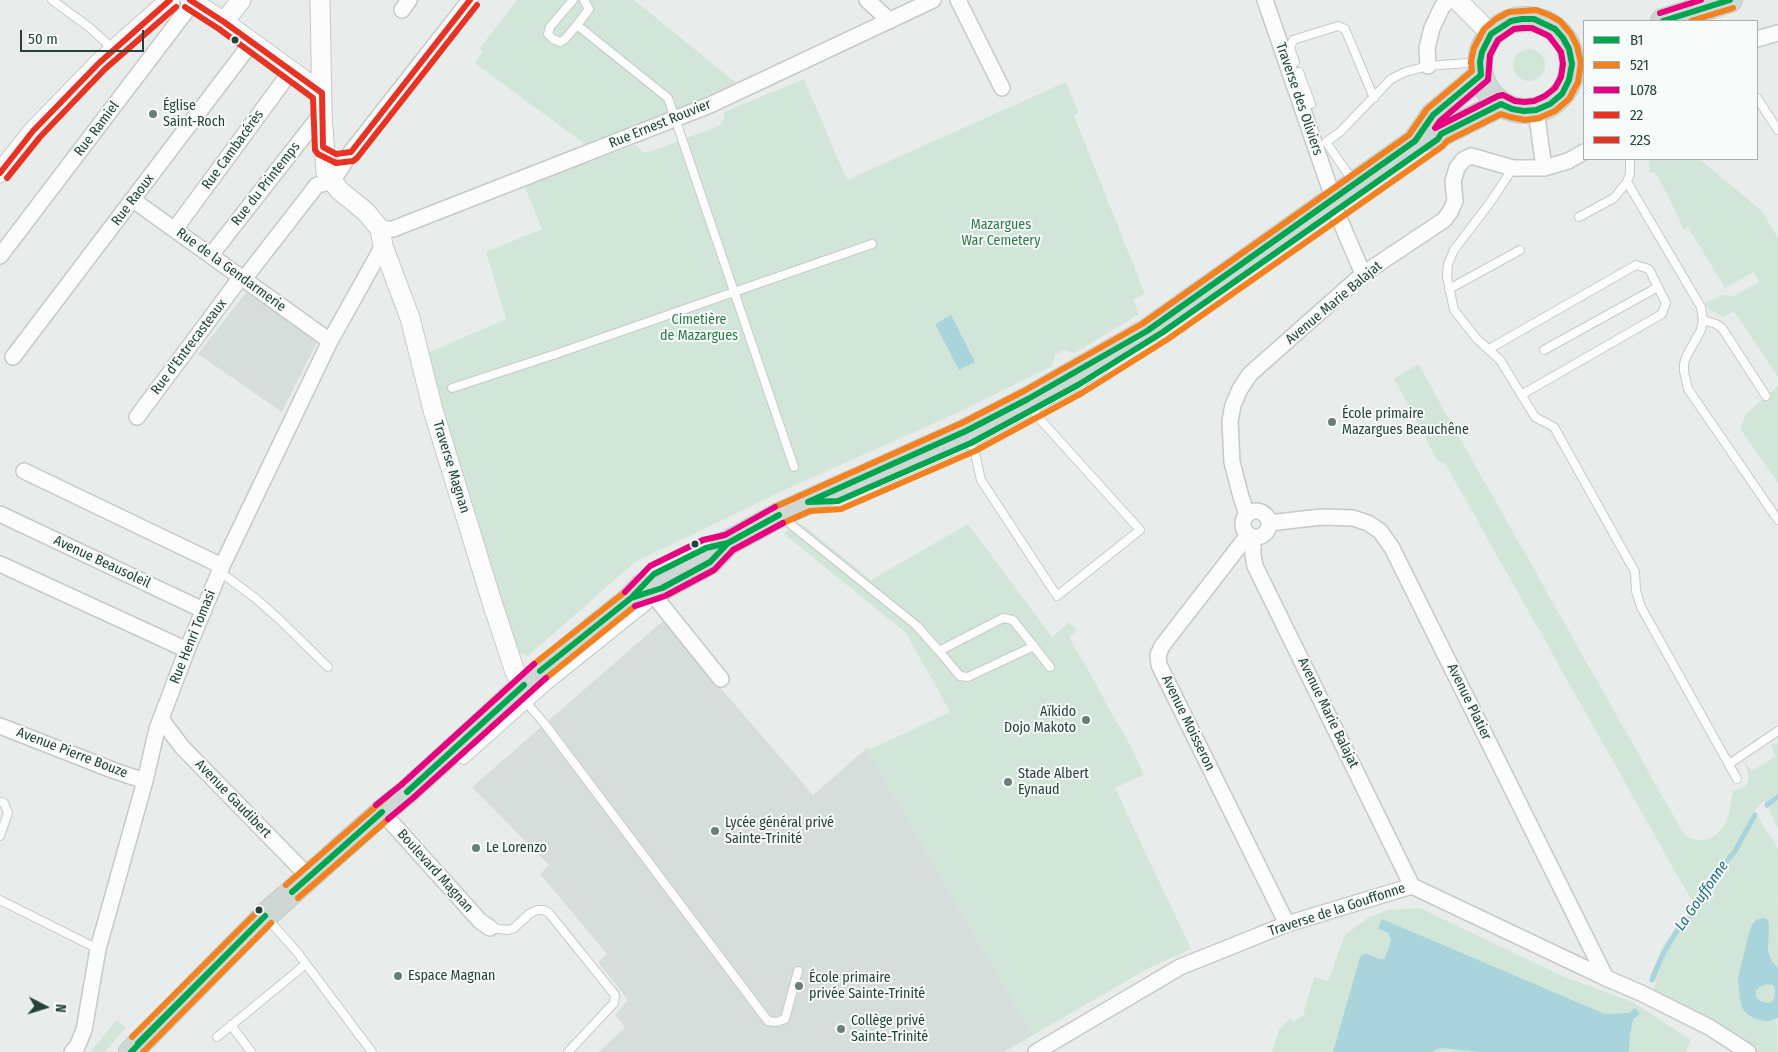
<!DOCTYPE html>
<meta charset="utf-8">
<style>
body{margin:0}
#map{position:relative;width:1778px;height:1052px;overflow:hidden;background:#e8edeb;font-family:"Fira Sans Condensed",sans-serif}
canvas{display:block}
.legend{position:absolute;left:1583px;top:20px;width:175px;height:140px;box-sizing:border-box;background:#f7fbf9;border:1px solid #a3b1ad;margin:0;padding:6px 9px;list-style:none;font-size:15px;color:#24423a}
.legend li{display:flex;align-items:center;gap:10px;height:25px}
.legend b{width:25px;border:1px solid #a3b1ad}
.north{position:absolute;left:20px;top:982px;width:50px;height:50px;-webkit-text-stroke:4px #f7fbf9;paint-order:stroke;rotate:95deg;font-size:14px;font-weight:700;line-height:20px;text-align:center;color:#24423a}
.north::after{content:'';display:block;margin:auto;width:18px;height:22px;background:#24423a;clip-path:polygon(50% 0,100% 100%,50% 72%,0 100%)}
.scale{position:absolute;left:20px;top:30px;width:124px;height:22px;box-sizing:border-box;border:2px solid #24423a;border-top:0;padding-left:6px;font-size:15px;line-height:18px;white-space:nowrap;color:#24423a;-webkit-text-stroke:4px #f7fbf9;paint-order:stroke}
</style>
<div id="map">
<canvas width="1778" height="1052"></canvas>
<ul class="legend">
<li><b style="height:6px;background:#00a550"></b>B1</li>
<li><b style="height:6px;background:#f4811f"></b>521</li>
<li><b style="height:6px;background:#e5007d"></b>L078</li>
<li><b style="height:6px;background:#e63323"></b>22</li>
<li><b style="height:6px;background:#e63323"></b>22S</li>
</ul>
<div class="north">N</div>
<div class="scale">50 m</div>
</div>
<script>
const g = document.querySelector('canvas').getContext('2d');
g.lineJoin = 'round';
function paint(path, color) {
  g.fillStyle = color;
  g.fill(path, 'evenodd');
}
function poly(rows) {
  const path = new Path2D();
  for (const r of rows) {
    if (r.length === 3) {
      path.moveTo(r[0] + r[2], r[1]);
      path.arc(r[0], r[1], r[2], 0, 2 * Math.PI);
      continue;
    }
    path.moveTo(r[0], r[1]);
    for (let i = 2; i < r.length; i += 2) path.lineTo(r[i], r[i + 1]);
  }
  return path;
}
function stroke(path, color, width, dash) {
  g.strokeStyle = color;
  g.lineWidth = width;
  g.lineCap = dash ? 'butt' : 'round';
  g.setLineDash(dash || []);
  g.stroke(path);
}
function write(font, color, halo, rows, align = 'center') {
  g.font = font + ' "Fira Sans Condensed",sans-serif';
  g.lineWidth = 4;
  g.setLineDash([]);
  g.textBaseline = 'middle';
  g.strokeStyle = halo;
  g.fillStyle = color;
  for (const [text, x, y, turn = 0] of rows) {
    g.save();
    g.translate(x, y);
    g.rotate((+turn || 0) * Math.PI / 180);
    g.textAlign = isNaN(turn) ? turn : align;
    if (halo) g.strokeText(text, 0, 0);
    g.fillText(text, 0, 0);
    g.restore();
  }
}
const built = poly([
 [247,291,318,340,282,412,198,354],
 [663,621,813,795,867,748,1033,1035,1004,1052,599,1052,625,1027,615,1015,628,1000,598,962,607,954,540,874,549,865,472,787]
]);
const green = poly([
 [517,0,634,0,740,86,586,145,475,63,483,51,480,48],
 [1529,65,16],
 [804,79,847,180,1066,82,1079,113,1074,116,1145,294,1133,299,1139,314,1075,353,1064,350,1055,355,1052,366,966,409,793,486,635,562,528,656,515,651,425,354,506,319,486,252,542,229,524,185,636,145,643,152,649,152,716,127,721,124,724,118,724,112],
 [1649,159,1665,159,1666,161,1671,159,1699,159,1761,210,1778,238,1778,377,1734,311,1723,317,1710,310,1705,303,1722,295,1734,296,1759,282,1754,272,1725,288,1688,227,1684,230,1670,200,1655,172,1650,173],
 [1418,364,1682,831,1688,837,1696,840,1705,840,1716,835,1723,827,1728,817,1733,790,1741,789,1747,784,1749,778,1745,763,1752,771,1776,756,1771,746,1774,743,1778,744,1778,828,1764,801,1754,811,1778,848,1777,1052,1753,1052,1651,993,1656,982,1649,978,1664,944,1694,905,1446,465,1437,460,1394,379],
 [1778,386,1778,483,1741,430,1745,415],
 [802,524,871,580,968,524,1052,637,1069,622,1077,630,1069,637,1130,745,1144,775,1115,788,1191,949,1149,968,1033,1035,867,748,871,749,950,712,906,633,783,533],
 [1420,908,1562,976,1633,1002,1691,1040,1686,1052,1272,1052,1279,1030,1290,1018,1293,1022,1305,1014,1304,1011,1314,977,1328,981,1345,935,1368,918,1388,910],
 [117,1020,126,1027,105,1052,90,1052]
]);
const water = poly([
 [951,315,975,362,959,370,935,324],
 [1762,918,1767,919,1769,924,1768,952,1772,961,1778,968,1778,1018,1768,1021,1758,1020,1750,1016,1743,1010,1740,1001,1738,978,1749,933,1752,925,1756,920],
 [1766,984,1773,985,1775,989,1775,996,1772,1002,1767,1003,1760,1001,1756,997,1756,991,1760,987],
 [1382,919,1605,1014,1629,1013,1635,1008,1640,1014,1633,1019,1630,1035,1629,1052,1478,1052,1442,1048,1436,1049,1433,1052,1333,1052,1360,957,1363,954,1368,954,1379,959,1384,959,1389,948,1391,940,1388,933,1378,928]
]);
const stream = poly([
 [1767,805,1778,797],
 [1652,980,1662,956,1676,932,1701,903,1715,876,1735,851,1755,815]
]);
const service = poly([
 [52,0,89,27,114,50],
 [573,0,550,27,548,34,553,39,560,42,565,39,577,25,589,9,584,0],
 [577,25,668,98,794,467],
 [1295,62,1290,48,1293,40,1338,26,1345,29,1374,98],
 [1299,72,1311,104],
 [1757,98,1778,130],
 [1630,159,1630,174,1627,182,1701,307,1703,320,1716,324,1722,328,1766,396],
 [1513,168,1489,204,1454,250,1448,264,1447,277,1454,310,1477,339,1500,360,1535,417,1554,427,1635,572,1636,591,1641,607,1737,779],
 [1353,181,1326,142,1340,132,1391,79,1405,72,1428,66,1480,62],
 [1579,217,1614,198,1627,182],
 [1449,289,1520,250],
 [1703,320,1701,330,1686,357,1684,364,1684,371,1688,389,1778,520],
 [1489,349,1636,265,1649,269,1666,303,1662,314,1521,395],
 [1544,350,1658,287],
 [452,388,556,354,872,244],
 [969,439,974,449,981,480,1057,596,1140,530,1038,417,1031,405],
 [881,482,971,443,1078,385,1102,370],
 [783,518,917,626,939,651,1003,618,1013,620,1050,667],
 [220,572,254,597,279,619,328,667],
 [939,651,960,676,968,677,1034,646],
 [518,693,544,723,768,1021,776,1022,785,1019,798,971],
 [452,755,464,760,547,686,648,605,650,596],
 [1729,764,1778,731],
 [0,802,4,803,8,813,0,836],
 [0,900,98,949],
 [267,918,297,952,372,1052],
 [490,928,508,930,514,928,529,914,537,910,544,910,549,913,615,995,614,1003,568,1052],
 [231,1025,251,1052],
 [217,1037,306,964]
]);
const minor = poly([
 [867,0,890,21],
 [958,0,1002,88],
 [1265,0,1329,186,1336,211,1363,274],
 [402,10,409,0],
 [1757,39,1778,33],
 [1428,66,1427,48,1432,28,1442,7,1449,0],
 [1536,110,1544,168,1568,161,1584,152],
 [133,200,330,341],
 [175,229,291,71],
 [380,229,393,229,710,105,933,0],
 [211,255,322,113],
 [0,256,193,2],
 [244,279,317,185,332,182,351,152,470,0],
 [13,357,252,42],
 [137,417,241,277],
 [24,471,222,566],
 [1256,524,13],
 [0,514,203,610],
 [1247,514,1241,497,1232,462,1230,421,1233,405,1240,389,1250,374,1363,274,1444,220,1450,212,1455,201,1453,181,1457,168,1463,160,1471,156,1513,168,1544,168],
 [1269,523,1321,517,1353,518,1368,523,1380,531,1392,548,1606,978],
 [1248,535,1162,646,1158,655,1159,665,1287,924],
 [1253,537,1253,555,1255,566,1412,886],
 [0,564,187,650],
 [651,592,721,679],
 [161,719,182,747,309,877],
 [0,726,115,771,145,781],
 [382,812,480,921,490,928],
 [72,1052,77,1047,84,1030,98,949,145,781,157,729,187,650,222,566,330,341,383,246],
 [1036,1052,1180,967,1287,924,1412,886,1606,978,1641,993,1709,1027,1748,1052]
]);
const tertiary = poly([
 [190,0,224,22,322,93],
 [320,0,322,113,326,172,339,190,366,212,380,229,383,246,410,318,433,410,491,599,515,672,524,685],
 [1457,0,1491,34],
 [224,22,241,0],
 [0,173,33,131,99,63,170,0]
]);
const primary = poly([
 [1526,65,46],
 [1663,21,1730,0],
 [1415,141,1441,134,1501,104],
 [631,598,662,588,710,562,728,543,779,515,966,431,1028,399,1147,331,1415,141,1433,115,1481,75],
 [131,1052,265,916,382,812,407,792,524,685,631,598,641,587]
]);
const bus1 = poly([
 [1522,19,1534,19,1555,29,1563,38,1569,49,1572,64,1569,80,1562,94,1550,104,1536,110,1524,111,1512,109,1501,104,1441,134,1438,139,1163,332,1078,385,971,443,838,501,808,502,966,431,1028,399,1147,331,1415,141,1433,115,1481,75,1480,62,1482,52,1491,34,1511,21,1522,19],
 [1663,21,1730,0],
 [728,543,779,515],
 [728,543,779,515],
 [631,598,654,574,706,548,728,543],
 [631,598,662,588,710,562,728,543],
 [540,671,631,598],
 [540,671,631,598],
 [407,792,524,685],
 [407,792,524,685],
 [292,892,382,812],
 [292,892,382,812],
 [138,1043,265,916],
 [131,1052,265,916]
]);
const bus2 = poly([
 [1691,21,1733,8],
 [775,507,962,423,1024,391,1142,324,1409,135,1427,109,1472,71,1471,61,1474,48,1484,29,1496,19,1509,12,1536,10,1549,15,1560,21,1571,34,1577,46,1581,63,1578,82,1569,99,1555,111,1539,118,1525,120,1510,117,1501,114,1447,141,1443,146,1168,339,1082,393,975,451,841,509,810,511,783,523],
 [534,664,625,592],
 [546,678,635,606],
 [286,885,390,794],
 [298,898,401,808],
 [132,1037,259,910],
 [143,1052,271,923]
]);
const bus3 = poly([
 [1660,13,1701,0],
 [1523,28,1532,28,1549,36,1561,52,1563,64,1561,77,1555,88,1545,96,1534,101,1524,102,1515,101,1503,95,1498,96,1435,128,1440,121,1488,80,1490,55,1498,40,1514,29,1523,28],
 [625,592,650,566,703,540,725,535,775,507],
 [635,606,665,596,714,570,733,550,783,523],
 [376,805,401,785,534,664],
 [388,819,413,798,546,678]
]);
const bus4 = poly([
 [190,0,224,22,322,93,323,147,336,154,351,152,470,0],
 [0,173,33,131,99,63,170,0]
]);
const bus5 = poly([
 [185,7,219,29,313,98,315,150,318,154,336,163,353,161,357,158,477,5],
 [7,178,40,137,105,69,176,7]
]);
const markers = [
 [235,40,4.5,"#24423a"],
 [153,114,5,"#697e78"],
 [1332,422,5,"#697e78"],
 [695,544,4.5,"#24423a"],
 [1086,720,5,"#697e78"],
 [1008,782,5,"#697e78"],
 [715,831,5,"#697e78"],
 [476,848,5,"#697e78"],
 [259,910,4.5,"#24423a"],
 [398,976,5,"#697e78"],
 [799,986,5,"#697e78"],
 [841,1029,5,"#697e78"]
];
const streetNames = [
 ["Traverse des Oliviers",1299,99,71],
 ["Rue Ernest Rouvier",660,124,-22],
 ["Rue Ramiel",97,129,-53],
 ["Rue Cambacérès",233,150,-54],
 ["Rue du Printemps",266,184,-52],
 ["Rue Raoux",133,200,-53],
 ["Rue de la Gendarmerie",231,270,36],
 ["Avenue Marie Balajat",1334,303,-40],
 ["Rue d'Entrecasteaux",189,347,-53],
 ["Traverse Magnan",451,467,73],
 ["Avenue Beausoleil",102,562,25],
 ["Rue Henri Tomasi",193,637,-68],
 ["Avenue Platier",1469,702,64],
 ["Avenue Marie Balajat",1328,713,64],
 ["Avenue Moisseron",1188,723,64],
 ["Avenue Pierre Bouze",72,753,21],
 ["Avenue Gaudibert",233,799,46],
 ["Boulevard Magnan",435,871,48],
 ["Traverse de la Gouffonne",1337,910,-18]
];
const poiNames = [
 ["Église",163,106],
 ["Saint-Roch",163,122],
 ["École primaire",1342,414],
 ["Mazargues Beauchêne",1342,430],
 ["Aïkido",1076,712,"right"],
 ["Dojo Makoto",1076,728,"right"],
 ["Stade Albert",1018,774],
 ["Eynaud",1018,790],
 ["Lycée général privé",725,823],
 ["Sainte-Trinité",725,839],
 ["Le Lorenzo",486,848],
 ["Espace Magnan",408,976],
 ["École primaire",809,978],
 ["privée Sainte-Trinité",809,994],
 ["Collège privé",851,1021],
 ["Sainte-Trinité",851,1037]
];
const parkNames = [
 ["Mazargues",1001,225],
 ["War Cemetery",1001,241],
 ["Cimetière",699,320],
 ["de Mazargues",699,336]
];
const waterNames = [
 ["La Gouffonne",1702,896,-55]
];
paint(built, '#d6dedb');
paint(green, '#d1e6d8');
paint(water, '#a9d4db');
stroke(stream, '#a9d4db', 5);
stroke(service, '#c5cac8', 10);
stroke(minor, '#c5cac8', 18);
stroke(tertiary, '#c5cac8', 21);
stroke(primary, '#c3ccc9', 26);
stroke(service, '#fcfcfc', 8);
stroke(minor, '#fcfcfc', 15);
stroke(tertiary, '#fcfcfc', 19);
stroke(primary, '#cfd7d5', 24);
stroke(bus1, '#00a550', 6);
stroke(bus2, '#f4811f', 6);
stroke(bus3, '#e5007d', 6);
stroke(bus4, '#e63323', 6);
stroke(bus5, '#e63323', 6);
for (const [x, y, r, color] of markers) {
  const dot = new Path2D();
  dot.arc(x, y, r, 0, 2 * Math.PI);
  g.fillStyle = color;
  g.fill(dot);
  stroke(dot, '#f7fbf9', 2);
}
write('14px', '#24423a', '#f7fbf9', streetNames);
write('14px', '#24423a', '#f7fbf9', poiNames, 'left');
write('14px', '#2d7a4b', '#f7fbf9', parkNames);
write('italic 15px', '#1c6f80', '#f7fbf9', waterNames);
</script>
